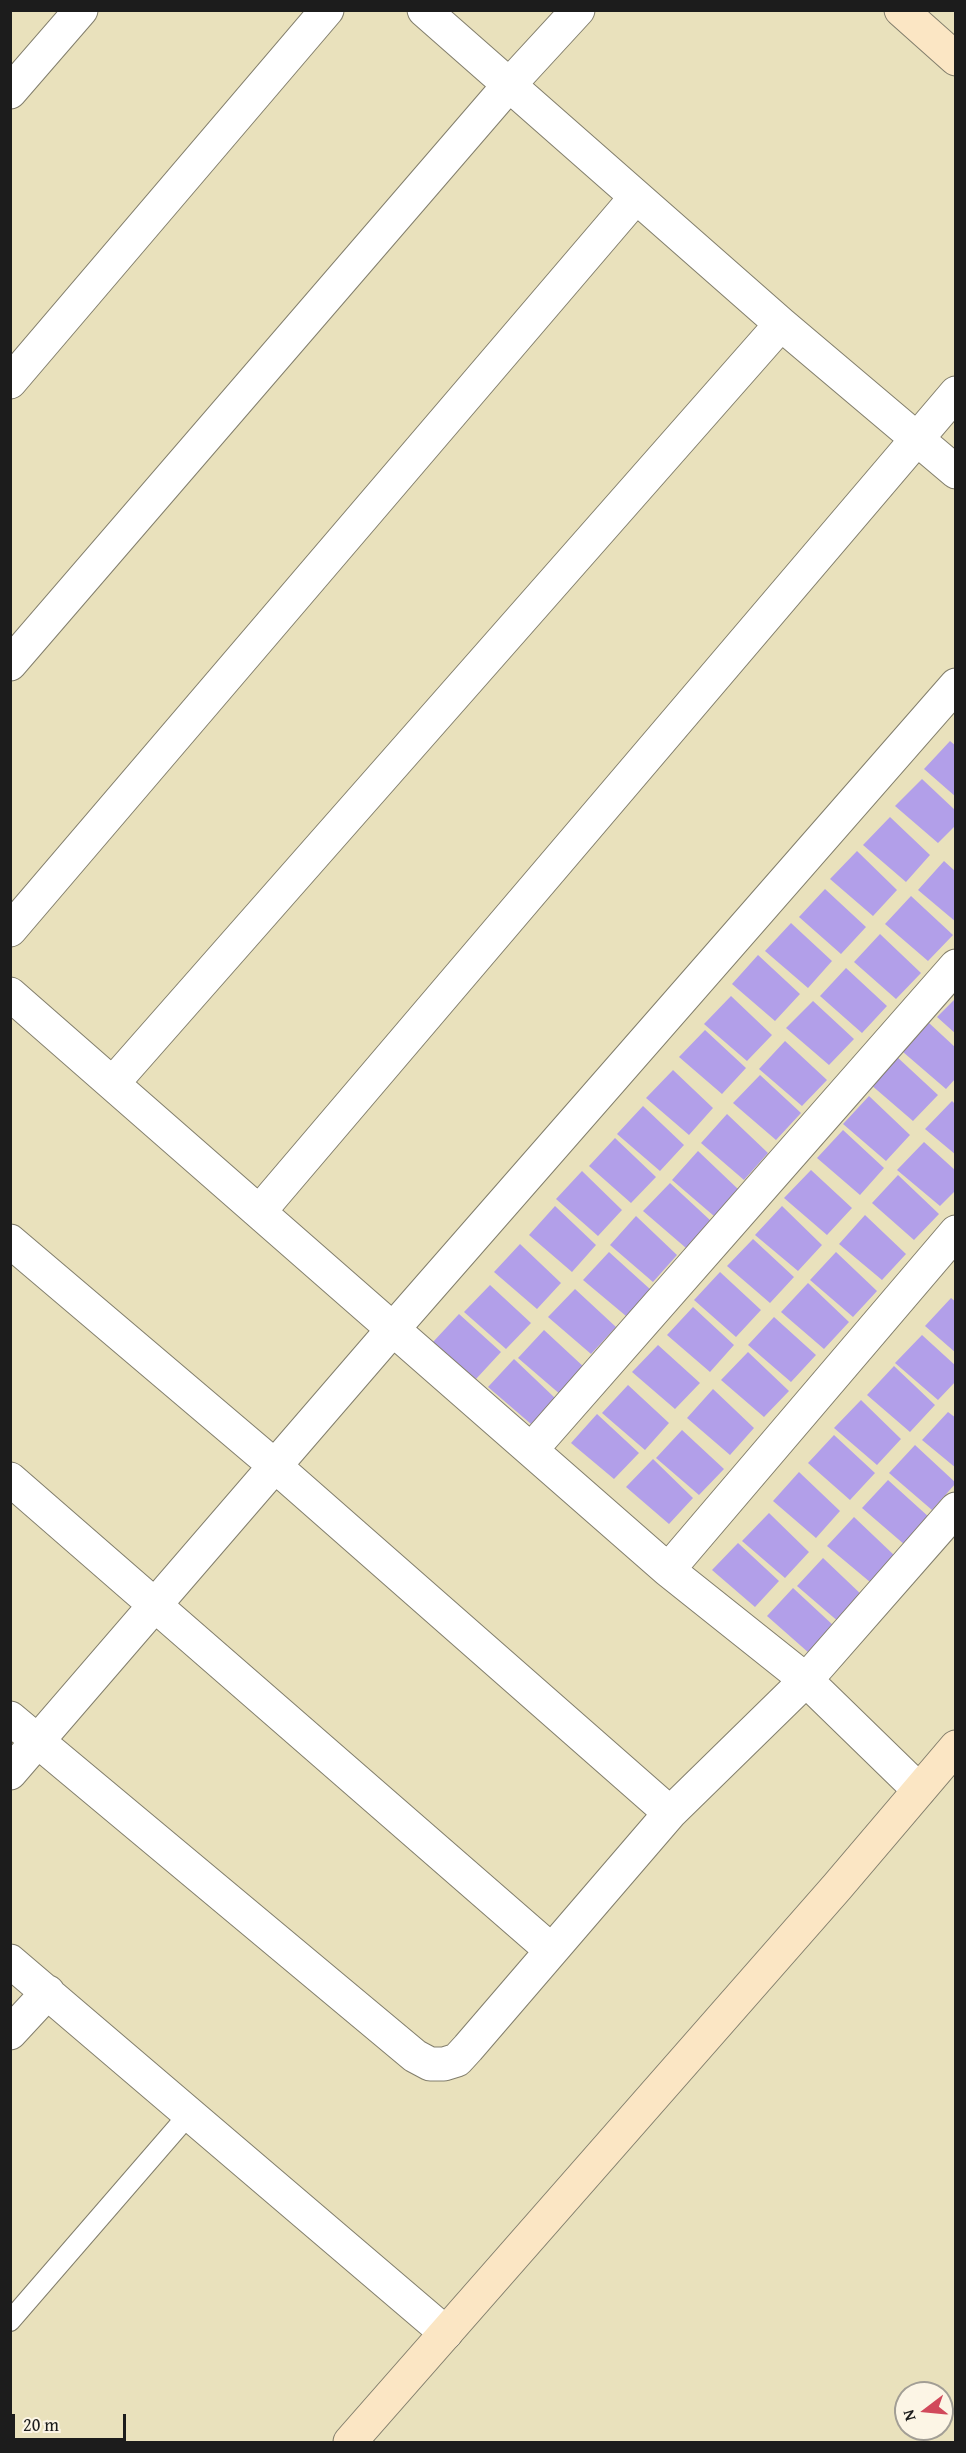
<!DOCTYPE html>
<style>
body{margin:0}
#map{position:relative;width:966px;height:2453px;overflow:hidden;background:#e9e1bc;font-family:"Gentium Book Plus",serif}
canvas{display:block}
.frame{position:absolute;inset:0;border:12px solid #1c1c1c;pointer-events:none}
.north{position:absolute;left:894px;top:2381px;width:60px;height:60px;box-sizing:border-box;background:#fcf5e5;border:2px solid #a29e95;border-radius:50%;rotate:254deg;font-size:16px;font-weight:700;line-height:24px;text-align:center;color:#1c1c1c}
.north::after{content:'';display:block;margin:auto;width:21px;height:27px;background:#d1495b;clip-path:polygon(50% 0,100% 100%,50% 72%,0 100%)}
.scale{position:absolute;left:12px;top:2414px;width:114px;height:27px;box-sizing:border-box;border:3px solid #1c1c1c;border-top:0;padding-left:8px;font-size:18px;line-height:21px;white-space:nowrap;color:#1c1c1c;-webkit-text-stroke:4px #fcf5e5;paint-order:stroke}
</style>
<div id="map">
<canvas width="966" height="2453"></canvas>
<div class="frame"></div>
<div class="north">N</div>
<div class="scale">20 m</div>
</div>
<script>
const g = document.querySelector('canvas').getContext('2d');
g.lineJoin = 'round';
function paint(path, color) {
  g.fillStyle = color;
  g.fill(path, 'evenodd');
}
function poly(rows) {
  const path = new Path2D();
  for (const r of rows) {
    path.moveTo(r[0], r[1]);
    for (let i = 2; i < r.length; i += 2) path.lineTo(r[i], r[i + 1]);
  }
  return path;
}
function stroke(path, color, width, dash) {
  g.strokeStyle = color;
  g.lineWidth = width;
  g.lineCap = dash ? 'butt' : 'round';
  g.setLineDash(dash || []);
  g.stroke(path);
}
const building = poly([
 [950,741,956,746,956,797,924,769],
 [922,779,956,811,956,825,938,843,895,806],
 [890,817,930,855,906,882,863,845],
 [857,851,897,890,873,916,830,879],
 [944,861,956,872,956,922,918,890],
 [825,889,866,927,841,954,799,917],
 [911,896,953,935,928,961,885,924],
 [791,923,832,961,808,988,765,951],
 [880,934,921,973,896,999,854,962],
 [758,955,800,994,775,1021,732,984],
 [846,968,887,1006,862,1033,820,996],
 [731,996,772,1035,747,1061,704,1024],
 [956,998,956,1034,937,1017],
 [813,1001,854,1039,829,1065,786,1028],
 [929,1023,956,1048,956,1078,946,1089,903,1052],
 [705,1030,746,1068,722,1094,679,1057],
 [785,1041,827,1080,802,1106,759,1069],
 [896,1056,938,1095,913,1121,870,1084],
 [673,1070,713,1108,689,1135,646,1098],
 [760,1075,801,1113,776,1140,733,1103],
 [869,1096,910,1135,886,1161,843,1124],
 [952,1101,956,1105,956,1155,925,1129],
 [643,1106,684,1145,660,1171,617,1134],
 [727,1114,768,1153,744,1180,701,1143],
 [843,1130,884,1168,860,1195,817,1158],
 [615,1138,656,1177,631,1203,589,1166],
 [924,1142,956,1171,956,1190,940,1206,897,1170],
 [698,1151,739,1190,714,1216,672,1180],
 [811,1170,852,1208,827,1235,784,1198],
 [582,1171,622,1210,598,1236,556,1199],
 [898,1175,939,1214,914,1240,872,1203],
 [670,1183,711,1221,686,1248,643,1211],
 [555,1206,596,1245,572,1272,529,1235],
 [782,1206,822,1245,798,1271,755,1235],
 [865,1215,906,1254,882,1280,839,1244],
 [636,1216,677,1255,653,1282,610,1245],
 [753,1239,794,1277,770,1303,727,1266],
 [520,1244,561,1283,537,1309,494,1272],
 [609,1252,651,1290,626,1316,583,1280],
 [836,1252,877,1291,853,1317,810,1280],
 [720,1272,761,1310,736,1337,694,1300],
 [808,1283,849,1322,824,1349,781,1312],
 [490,1285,531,1323,506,1349,464,1312],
 [575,1289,616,1327,591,1354,548,1317],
 [951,1298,956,1302,956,1353,925,1326],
 [693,1307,734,1345,710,1372,667,1335],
 [459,1314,501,1352,476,1379,433,1342],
 [774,1317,816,1355,791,1382,748,1345],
 [544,1330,585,1368,561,1395,518,1358],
 [922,1335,956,1366,956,1381,938,1400,895,1363],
 [658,1345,700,1383,675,1409,632,1372],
 [748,1352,789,1391,764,1417,721,1380],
 [514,1359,555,1398,531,1424,488,1387],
 [894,1366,935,1405,910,1432,867,1395],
 [628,1385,669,1423,645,1450,602,1413],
 [713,1389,754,1428,730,1455,687,1418],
 [861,1400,901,1439,877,1465,834,1428],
 [948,1412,956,1418,956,1468,922,1440],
 [597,1414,639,1453,614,1479,571,1443],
 [682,1430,724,1469,699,1495,656,1458],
 [834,1435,875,1473,850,1500,808,1463],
 [915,1445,956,1483,932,1510,889,1473],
 [653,1459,693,1498,669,1524,626,1487],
 [799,1472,840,1511,816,1538,773,1501],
 [888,1480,930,1518,905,1545,862,1508],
 [769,1513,809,1552,785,1578,742,1541],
 [854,1517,895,1556,870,1582,827,1546],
 [738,1543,779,1581,755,1607,712,1570],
 [823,1558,864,1597,840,1623,797,1586],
 [793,1588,834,1626,809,1653,767,1616]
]);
const lane = poly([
 [10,2321,190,2113]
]);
const street = poly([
 [424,10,781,324,956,472],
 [10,92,81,10],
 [10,382,327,10],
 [10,664,509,85,578,10],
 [10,930,636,197],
 [10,994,668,1570,806,1680,919,1790],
 [113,1083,781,324],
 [259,1212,956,393],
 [10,1241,275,1466,670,1813],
 [531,1450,956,966],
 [10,1479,551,1950],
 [668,1570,956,1232],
 [10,1718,415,2056,430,2064,444,2064,457,2060,468,2048,670,1813,806,1680,956,1509],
 [10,1773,393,1329,956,685],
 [10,1961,446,2333],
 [10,2033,48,1992]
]);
const secondary = poly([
 [901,10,956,59],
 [350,2442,837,1887,956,1747]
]);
paint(building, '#b29fe9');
stroke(lane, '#827e6c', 22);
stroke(street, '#827e6c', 35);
stroke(secondary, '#827e6c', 35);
stroke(lane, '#fff', 20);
stroke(street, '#fff', 33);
stroke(secondary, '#fbe6c4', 33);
</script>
